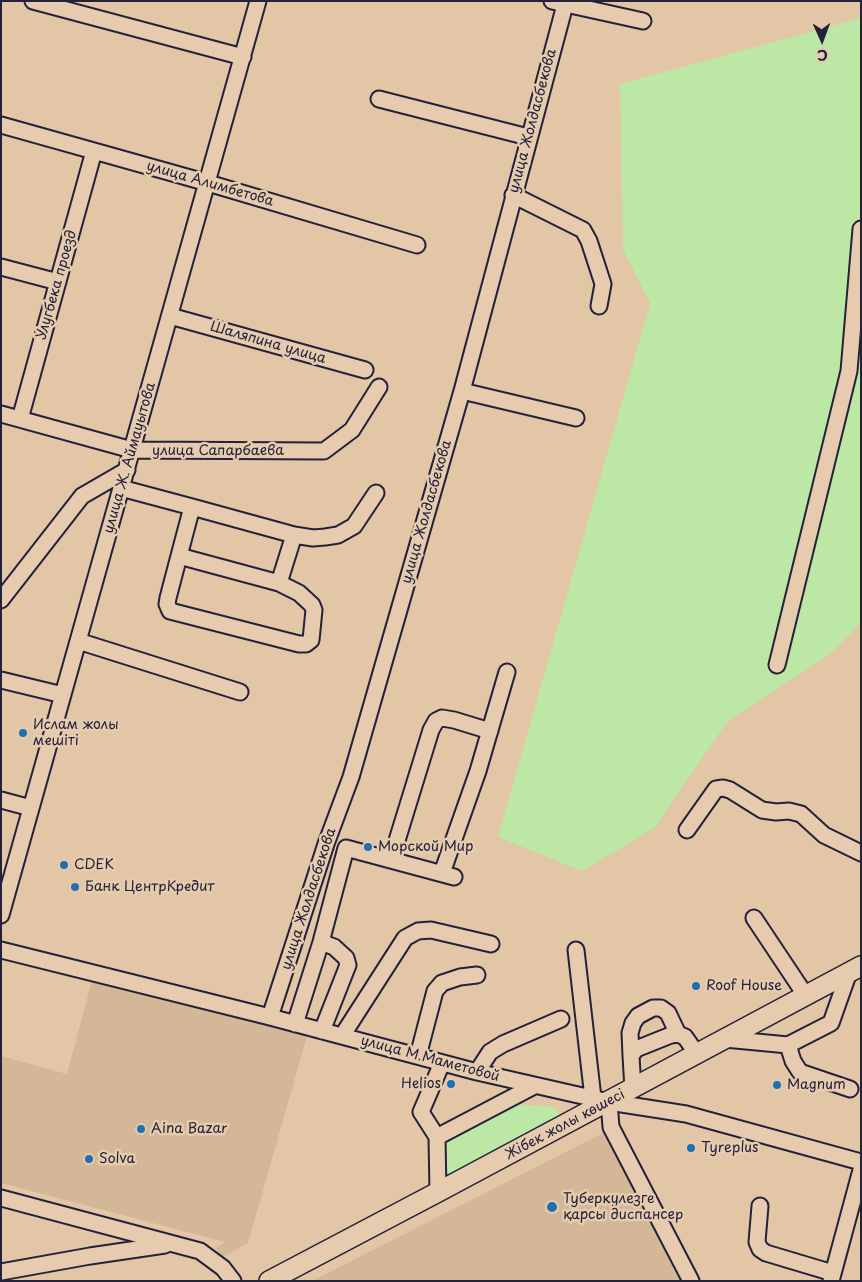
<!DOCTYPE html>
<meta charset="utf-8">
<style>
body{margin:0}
#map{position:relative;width:862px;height:1282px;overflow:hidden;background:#e3c6a6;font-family:"Playpen Sans",sans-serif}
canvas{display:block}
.frame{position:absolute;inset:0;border:2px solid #22223b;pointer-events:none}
.north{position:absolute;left:797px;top:15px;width:50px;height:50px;-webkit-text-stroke:4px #e7cbae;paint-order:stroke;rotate:178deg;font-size:14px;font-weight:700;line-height:20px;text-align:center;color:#22223b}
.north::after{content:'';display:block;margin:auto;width:18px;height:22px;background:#22223b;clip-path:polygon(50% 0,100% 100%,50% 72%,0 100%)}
</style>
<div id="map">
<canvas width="862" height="1282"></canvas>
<div class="frame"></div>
<div class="north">С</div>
</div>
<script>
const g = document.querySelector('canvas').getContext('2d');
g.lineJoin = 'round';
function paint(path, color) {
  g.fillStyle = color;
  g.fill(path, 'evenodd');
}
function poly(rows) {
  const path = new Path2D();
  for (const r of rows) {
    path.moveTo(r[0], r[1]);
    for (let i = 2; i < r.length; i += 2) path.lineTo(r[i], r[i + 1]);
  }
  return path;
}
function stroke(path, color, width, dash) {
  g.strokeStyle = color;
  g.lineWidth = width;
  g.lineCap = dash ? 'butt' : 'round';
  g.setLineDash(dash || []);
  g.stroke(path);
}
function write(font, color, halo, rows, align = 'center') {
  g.font = font + ' "Playpen Sans",sans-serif';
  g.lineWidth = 5;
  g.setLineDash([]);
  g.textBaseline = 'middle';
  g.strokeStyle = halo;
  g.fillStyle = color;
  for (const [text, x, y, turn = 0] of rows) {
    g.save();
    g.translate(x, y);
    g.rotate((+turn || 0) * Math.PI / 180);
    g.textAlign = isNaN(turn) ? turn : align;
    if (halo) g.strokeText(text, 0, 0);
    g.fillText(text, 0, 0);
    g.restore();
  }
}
const built = poly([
 [92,980,307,1036,248,1243,221,1258,216,1248,225,1242,1,1183,1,1056,67,1074],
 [605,1132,684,1281,312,1281]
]);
const green = poly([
 [861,18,861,622,833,652,727,722,654,828,582,871,498,837,650,303,623,249,620,84],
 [513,1104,556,1107,560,1117,447,1179,443,1172,448,1140]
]);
const minor = poly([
 [33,1,243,57],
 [552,1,643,21],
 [379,99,528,137],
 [1,125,208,183,417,245],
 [513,195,583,230,589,241,603,284,599,306],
 [1,267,58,282],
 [170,316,365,370],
 [462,391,576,418],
 [1,414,132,450,324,451,352,430,379,387],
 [20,419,94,151],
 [121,488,192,507,179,556,168,598,167,604,170,611,299,644,306,644,311,640,314,610,312,605,299,593,279,583,179,556],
 [192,507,294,535,313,538,325,537,338,535,354,526,376,493],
 [279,583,294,535],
 [1,600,82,496,127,470],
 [78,641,240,692],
 [777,665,849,371,861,229],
 [1,680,63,695],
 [1,800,31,808],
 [687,830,716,789,723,788,730,790,762,810,776,812,789,811,801,814,824,835,861,853],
 [391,860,431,730,436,721,442,718,454,720,490,731],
 [442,873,478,771,507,672],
 [1,915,258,1],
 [754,918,806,996],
 [321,942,346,848,454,877],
 [1,950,270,1017,477,1072,609,1102,686,1114,861,1162],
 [576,950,593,1098],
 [270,1017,326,844,351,777,462,391,566,1],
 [295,1024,321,942,334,947,346,958,348,965,322,1031],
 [342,1036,405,938,418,931,431,930,491,944],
 [725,1039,788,1045,831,1023,849,972],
 [788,1045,793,1061,800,1072,850,1089],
 [418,1056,435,991,442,983,460,977,477,975],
 [631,1056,630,1033,633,1023,638,1016,653,1008,661,1008,668,1013,678,1034],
 [477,1072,490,1052,503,1044,561,1019],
 [633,1089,631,1056,636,1049,671,1035,678,1034,685,1037,697,1054],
 [609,1102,611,1127,691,1281],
 [437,1137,421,1112,442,1063],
 [438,1192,437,1137,534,1086],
 [1,1198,200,1251,223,1268,233,1281],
 [760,1206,757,1242,760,1249,766,1253,833,1273],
 [1,1272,90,1256,165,1245],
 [831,1281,861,1170]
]);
const major = poly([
 [269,1281,438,1192,861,966]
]);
const markers = [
 [23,733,5,"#1f6fb2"],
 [368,847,5,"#1f6fb2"],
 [64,865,5,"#1f6fb2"],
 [75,887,5,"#1f6fb2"],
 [696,986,5,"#1f6fb2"],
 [451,1084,5,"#1f6fb2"],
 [777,1085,5,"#1f6fb2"],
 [141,1129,5,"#1f6fb2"],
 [691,1148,5,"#1f6fb2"],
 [89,1159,5,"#1f6fb2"],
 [552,1207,6,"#1f6fb2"]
];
const streetNames = [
 ["улица Жолдасбекова",533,121,-75],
 ["улица Алимбетова",210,184,16],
 ["Улугбека проезд",57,285,-74],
 ["Шаляпина улица",268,343,16],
 ["улица Сапарбаева",218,451],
 ["улица Ж. Аймауытова",130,458,-74],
 ["улица Жолдасбекова",427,512,-74],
 ["улица Жолдасбекова",309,899,-72],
 ["улица М.Маметовой",430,1059,15],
 ["Жібек жолы көшесі",565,1125,-28]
];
const poiNames = [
 ["Ислам жолы",33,725],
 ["мешіті",33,741],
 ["Морской Мир",378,847],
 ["CDEK",74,865],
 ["Банк ЦентрКредит",85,887],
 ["Roof House",706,986],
 ["Helios",441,1084,"right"],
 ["Magnum",787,1085],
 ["Aina Bazar",151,1129],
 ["Tyreplus",701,1148],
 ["Solva",99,1159],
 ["Туберкулезге",563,1199],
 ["қарсы диспансер",563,1215]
];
paint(built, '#d3b797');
paint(green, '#bce7a4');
stroke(minor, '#22223b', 19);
stroke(major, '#22223b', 22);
stroke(minor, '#e7cbae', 15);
stroke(major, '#e7cbae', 19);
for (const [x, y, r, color] of markers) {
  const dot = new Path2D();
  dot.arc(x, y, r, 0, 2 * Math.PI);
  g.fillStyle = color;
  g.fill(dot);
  stroke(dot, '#e7cbae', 2);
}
write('14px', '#22223b', '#e7cbae', streetNames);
write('14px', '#22223b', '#e7cbae', poiNames, 'left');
</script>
